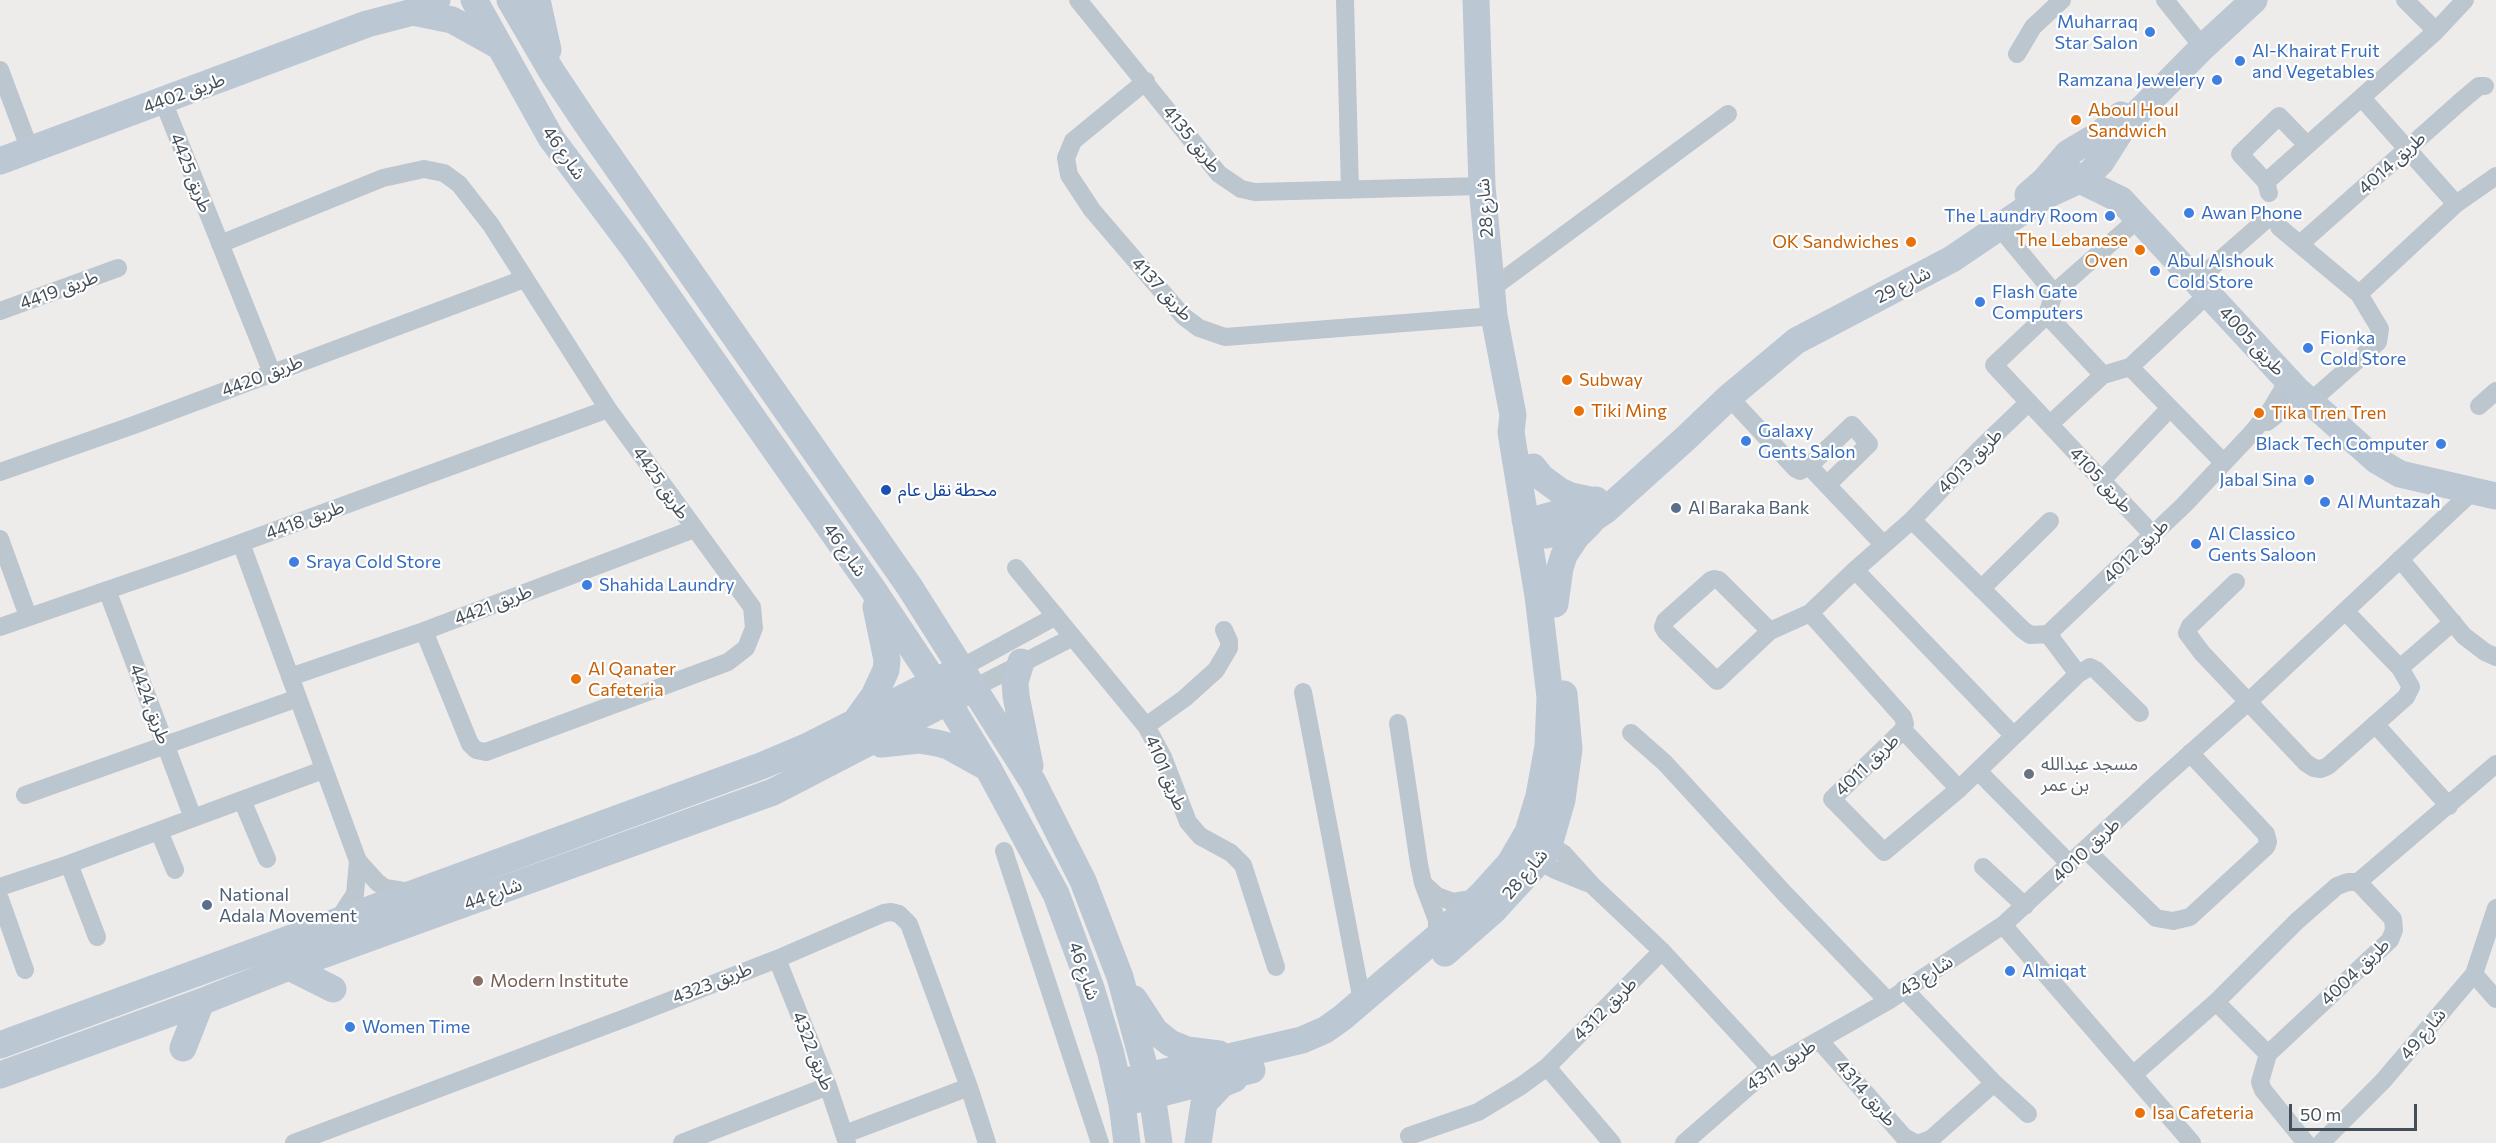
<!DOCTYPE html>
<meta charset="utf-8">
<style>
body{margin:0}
#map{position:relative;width:2496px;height:1143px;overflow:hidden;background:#eeebeb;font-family:Commissioner,sans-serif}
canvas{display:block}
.scale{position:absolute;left:2289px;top:1104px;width:128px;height:27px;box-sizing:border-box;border:3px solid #444f59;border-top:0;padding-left:8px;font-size:18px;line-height:21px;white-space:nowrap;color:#444f59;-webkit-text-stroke:4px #fff;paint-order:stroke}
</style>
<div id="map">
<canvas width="2496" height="1143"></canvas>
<div class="scale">50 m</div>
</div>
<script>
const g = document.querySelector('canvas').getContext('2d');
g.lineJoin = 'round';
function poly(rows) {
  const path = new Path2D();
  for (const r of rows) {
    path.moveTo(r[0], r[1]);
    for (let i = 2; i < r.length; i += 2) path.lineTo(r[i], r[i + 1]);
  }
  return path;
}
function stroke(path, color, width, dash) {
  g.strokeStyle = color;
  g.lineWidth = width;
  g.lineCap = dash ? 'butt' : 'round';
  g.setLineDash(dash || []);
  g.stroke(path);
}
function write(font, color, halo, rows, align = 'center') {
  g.font = font + ' Commissioner,"Noto Sans Arabic",sans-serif';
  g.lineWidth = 4.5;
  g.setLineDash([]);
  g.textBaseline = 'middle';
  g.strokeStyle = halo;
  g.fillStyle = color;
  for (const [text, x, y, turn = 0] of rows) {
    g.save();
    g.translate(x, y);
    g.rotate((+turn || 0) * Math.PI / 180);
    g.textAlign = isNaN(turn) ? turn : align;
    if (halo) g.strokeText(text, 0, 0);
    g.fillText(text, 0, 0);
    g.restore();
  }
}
const street = poly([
 [1078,0,1219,174,1241,189,1255,192,1482,186],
 [1345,0,1350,190],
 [2165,0,2197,40],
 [2405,0,2431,26,2434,33],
 [2017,54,2033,27,2062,0],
 [0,70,30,150],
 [1146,81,1073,141,1066,158,1069,175,1092,210,1183,316,1199,328,1225,337,1494,316],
 [2362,98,2456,204],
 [163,101,272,373],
 [2266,182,2434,33,2465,0],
 [2269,193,2266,182,2240,154,2279,116,2307,145],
 [2138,219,2054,293,2047,315,1994,365,2153,535],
 [2279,227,2359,294,2380,329,2378,342,2310,402],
 [2000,228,2054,293],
 [220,244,383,178,424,169,444,173,459,184,491,225,608,409,752,607,754,628,746,648,728,662,486,752,476,750,470,744,424,631],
 [2300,244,2460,102,2479,86,2485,86],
 [2196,281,2268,218],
 [1491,289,1728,114],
 [2359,294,2456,204,2496,176],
 [0,311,118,268],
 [2047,315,2103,375,2050,424],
 [2130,367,2208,294],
 [2103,375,2130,367,2223,462],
 [1729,397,1796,469,1800,471,1809,466],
 [2479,406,2496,391],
 [2267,422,2302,395],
 [0,472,134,425,524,279],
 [2101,481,2169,409],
 [1827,485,1869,444,1852,425,1809,466,1827,485,1883,544],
 [1912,520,2022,629,2030,635,2048,634],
 [0,539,28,616],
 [241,543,358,861,377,882,385,888,410,892],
 [2400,559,2464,636,2485,652,2496,657],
 [1016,568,1146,726,1163,757,1188,822,1200,836,1231,853,1243,865,1276,967],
 [1855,570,2014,736],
 [1714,579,1719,580,1770,631,1717,681,1666,632,1663,627,1665,621,1711,580,1714,579],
 [2236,582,2190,626,2187,633,2202,653,2306,763,2314,768,2321,769,2328,766,2406,697,2411,687,2400,668,2345,611],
 [1981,589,2050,521],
 [107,590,193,818],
 [1810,613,1855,570,1912,520,1980,449,2029,402],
 [0,627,186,563,608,409],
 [1770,631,1810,613,1903,717,1905,724,1903,730,1959,789,1884,852,1832,799,1903,730],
 [2048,634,2184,505,2249,436,2270,411,2288,381],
 [2048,634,2078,674,2090,667,2096,670,2140,713],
 [961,668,1056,616],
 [2400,668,2453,622],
 [290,677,424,631,694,529],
 [974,688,1073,637],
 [1303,692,1362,1001],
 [1398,723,1419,864,1423,883,1437,920,1437,937],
 [2375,724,2449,806],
 [1146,726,1185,698,1216,670,1229,648,1229,641,1224,630],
 [1631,733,1665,763,1786,895,1888,1001],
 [1978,771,2070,864],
 [1959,789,2078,674],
 [25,795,298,698],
 [242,800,267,859],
 [159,831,175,870],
 [1540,839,1564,854,1592,885,1662,951,1770,1068],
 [2086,850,2156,918,2173,921,2190,917,2266,847,2268,842,2266,834,2190,753],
 [1004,851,1100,1143],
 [1531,856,1555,870,1587,883],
 [69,864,97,937],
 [1983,867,2025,906],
 [1424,884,1437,896,1453,902,1478,898],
 [0,887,69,864,323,770],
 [0,899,25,970],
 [338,920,355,894,358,861],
 [2003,925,2192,1143],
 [777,959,828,1086,847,1143],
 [2474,974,2496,999],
 [1904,989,1994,1083,2028,1114],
 [2216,1002,2268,1054,2390,940,2394,930,2393,919,2358,882,2496,764],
 [1819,1040,1904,1137,1915,1143],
 [2268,1054,2260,1082,2263,1090,2306,1143],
 [1547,1067,1612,1143],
 [2134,1074,2216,1002,2297,921,2337,886,2348,882,2358,882],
 [845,1134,969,1087],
 [1409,1136,1478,1112,1521,1086,1547,1067,1662,951],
 [294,1143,628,1017,777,959,884,913,891,912,899,914,909,924,969,1087,987,1143],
 [682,1143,828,1086],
 [1684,1143,1770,1068,1888,1001,2003,925,2157,783,2248,702,2474,490],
 [1920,1143,1931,1139,1994,1083],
 [2321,1143,2383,1081,2474,974,2496,908]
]);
const secondary = poly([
 [474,0,551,138,635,250,872,588,948,702,988,768,1056,894,1091,988,1111,1054,1122,1104,1127,1143],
 [510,0,552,72,586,123,909,586,1033,782,1083,881,1120,977,1152,1095,1159,1143],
 [537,0,548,50],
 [413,12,452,20,497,45],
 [0,161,367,24,413,12,437,0],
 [2069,171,2080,180,2121,200,2296,389,2376,460,2400,474,2496,496],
 [2028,195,2044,181,2068,153,2100,134,2121,115],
 [1533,467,1541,477,1560,491,1571,496,1595,501],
 [1525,520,1535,531,1546,535,1565,531,1593,519,1606,510,1686,438,1729,397,1796,341,1952,259,2045,196,2086,177,2101,162,2122,129,2203,47,2254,0],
 [1529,536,1531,527,1538,519,1581,507,1596,500],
 [1555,604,1560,568,1564,555,1576,537,1590,523],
 [1021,662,1015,682,1016,696,1030,766],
 [858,718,874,696,886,670,887,660,876,607],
 [881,744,919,740,937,743,948,746,986,767],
 [1445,953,1493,911,1539,861,1549,845,1562,800,1569,749,1564,694],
 [289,967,333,989],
 [1134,999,1155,1031,1170,1043,1187,1050,1219,1054],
 [0,1045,761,766,806,747,948,675],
 [183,1048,201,1002],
 [0,1075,201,1002,289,967,773,792,962,694],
 [1118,1083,1302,1040,1325,1030,1342,1018,1437,937,1482,894,1510,863,1528,832,1539,796,1548,746,1550,697,1538,596,1514,451,1511,432,1513,415,1494,316,1482,186,1476,0],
 [1135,1100,1252,1070],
 [1198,1143,1204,1103,1222,1084,1234,1079]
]);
const markers = [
 [2150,32,6,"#3f7fe0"],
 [2240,61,6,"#3f7fe0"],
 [2217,80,6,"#3f7fe0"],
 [2076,120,6,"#e8710a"],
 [2189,213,6,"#3f7fe0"],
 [2110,216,6,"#3f7fe0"],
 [1911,242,6,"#e8710a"],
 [2140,250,6,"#e8710a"],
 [2155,271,6,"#3f7fe0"],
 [1980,302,6,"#3f7fe0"],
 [2308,348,6,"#3f7fe0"],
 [1567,380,6,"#e8710a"],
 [1579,411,6,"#e8710a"],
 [2259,413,6,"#e8710a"],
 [1746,441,6,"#3f7fe0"],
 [2441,444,6,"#3f7fe0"],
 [2309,480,6,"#3f7fe0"],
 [886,490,6,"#1a4fb4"],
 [2325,502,6,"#3f7fe0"],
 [1676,508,6,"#5c6f8a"],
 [2196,544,6,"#3f7fe0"],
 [294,562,6,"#3f7fe0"],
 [587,585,6,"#3f7fe0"],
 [576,679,6,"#e8710a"],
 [2029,774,6,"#6b7280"],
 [207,905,6,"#5c6f8a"],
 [2010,971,6,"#3f7fe0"],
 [478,981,6,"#8d6e63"],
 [350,1027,6,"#3f7fe0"],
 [2140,1113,6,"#e8710a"]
];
const shopNames = [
 ["Muharraq",2138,22,"right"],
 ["Star Salon",2138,43,"right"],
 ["Al-Khairat Fruit",2252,51],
 ["and Vegetables",2252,72],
 ["Ramzana Jewelery",2205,80,"right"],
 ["Awan Phone",2201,213],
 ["The Laundry Room",2098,216,"right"],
 ["Abul Alshouk",2167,261],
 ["Cold Store",2167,282],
 ["Flash Gate",1992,292],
 ["Computers",1992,313],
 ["Fionka",2320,338],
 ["Cold Store",2320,359],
 ["Galaxy",1758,431],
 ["Gents Salon",1758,452],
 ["Black Tech Computer",2429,444,"right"],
 ["Jabal Sina",2297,480,"right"],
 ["Al Muntazah",2337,502],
 ["Al Classico",2208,534],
 ["Gents Saloon",2208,555],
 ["Sraya Cold Store",306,562],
 ["Shahida Laundry",599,585],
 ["Almiqat",2022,971],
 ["Women Time",362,1027]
];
const streetNames = [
 ["طريق 4402",184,93,-20],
 ["طريق 4135",1192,139,51],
 ["شارع 46",564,153,55],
 ["طريق 4014",2392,163,-42],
 ["طريق 4425",191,173,68],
 ["شارع 28",1485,208,-94],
 ["شارع 29",1903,285,-27],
 ["طريق 4137",1162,289,47],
 ["طريق 4419",59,290,-20],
 ["طريق 4005",2252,341,47],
 ["طريق 4420",262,376,-21],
 ["طريق 4013",1970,461,-45],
 ["طريق 4105",2101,480,47],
 ["طريق 4425",661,483,55],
 ["طريق 4418",305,520,-20],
 ["شارع 46",845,550,55],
 ["طريق 4012",2136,551,-44],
 ["طريق 4421",493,605,-21],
 ["طريق 4424",150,704,69],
 ["طريق 4011",1867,765,-44],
 ["طريق 4101",1166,773,67],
 ["طريق 4010",2086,850,-43],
 ["شارع 28",1525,874,-50],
 ["شارع 44",493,894,-20],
 ["شارع 46",1084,971,71],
 ["طريق 4004",2355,972,-44],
 ["شارع 43",1926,976,-33],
 ["طريق 4323",712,983,-21],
 ["طريق 4312",1605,1009,-45],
 ["شارع 49",2423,1034,-50],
 ["طريق 4322",813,1051,68],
 ["طريق 4311",1781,1065,-33],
 ["طريق 4314",1866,1093,49]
];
const foodNames = [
 ["Aboul Houl",2088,110],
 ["Sandwich",2088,131],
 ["The Lebanese",2128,240,"right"],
 ["Oven",2128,261,"right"],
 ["OK Sandwiches",1899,242,"right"],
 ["Subway",1579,380],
 ["Tiki Ming",1591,411],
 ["Tika Tren Tren",2271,413],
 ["Al Qanater",588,669],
 ["Cafeteria",588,690],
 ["Isa Cafeteria",2152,1113]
];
const transitNames = [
 ["محطة نقل عام",898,490]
];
const serviceNames = [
 ["Al Baraka Bank",1688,508],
 ["National",219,895],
 ["Adala Movement",219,916]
];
const worshipNames = [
 ["مسجد عبدالله",2041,764],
 ["بن عمر",2041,785]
];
const educationNames = [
 ["Modern Institute",490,981]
];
stroke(street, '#bcc6ce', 18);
stroke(secondary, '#bbc7d3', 27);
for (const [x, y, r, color] of markers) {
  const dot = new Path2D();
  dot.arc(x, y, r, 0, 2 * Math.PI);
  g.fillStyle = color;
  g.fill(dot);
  stroke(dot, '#fff', 2);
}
write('18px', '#366cbe', '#fff', shopNames, 'left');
write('18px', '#444f59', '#fff', streetNames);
write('18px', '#c56008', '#fff', foodNames, 'left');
write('18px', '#164399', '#fff', transitNames, 'left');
write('18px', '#4e5e75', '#fff', serviceNames, 'left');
write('18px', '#5b616d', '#fff', worshipNames, 'left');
write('18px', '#785e54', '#fff', educationNames, 'left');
</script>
